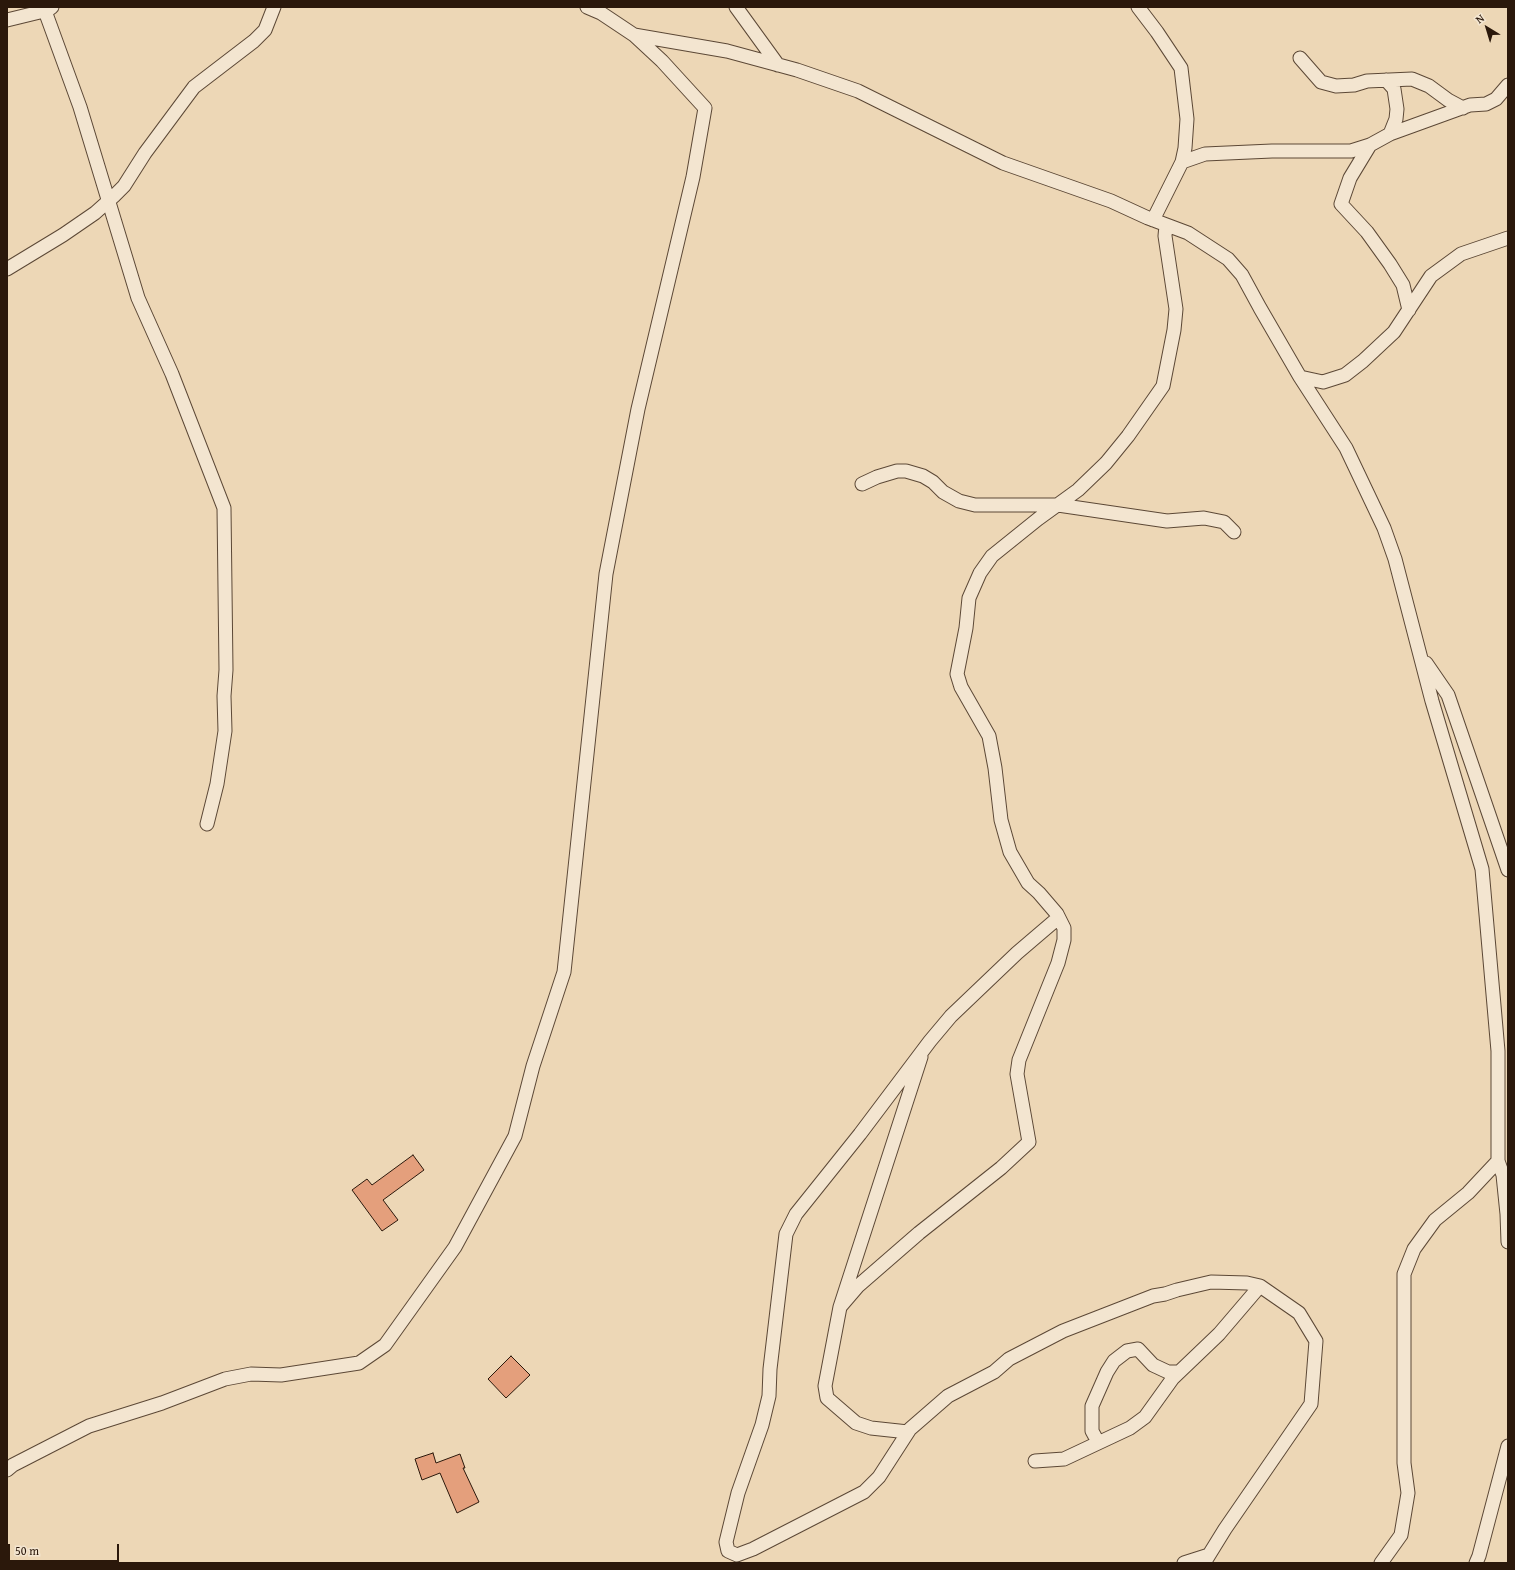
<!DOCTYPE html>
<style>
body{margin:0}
#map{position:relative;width:1515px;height:1570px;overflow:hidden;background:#edd7b6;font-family:"Gentium Book Plus",serif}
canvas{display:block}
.frame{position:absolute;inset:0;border:8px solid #2b180b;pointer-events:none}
.north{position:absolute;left:1467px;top:8px;width:40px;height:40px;-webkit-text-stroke:3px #f3e5d0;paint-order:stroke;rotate:322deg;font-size:11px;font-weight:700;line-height:16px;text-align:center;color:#2b180b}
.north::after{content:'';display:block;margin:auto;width:14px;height:18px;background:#2b180b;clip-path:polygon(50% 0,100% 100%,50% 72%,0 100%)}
.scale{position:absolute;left:8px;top:1544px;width:111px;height:18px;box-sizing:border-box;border:2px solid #2b180b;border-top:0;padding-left:5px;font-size:12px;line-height:14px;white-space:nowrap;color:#2b180b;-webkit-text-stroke:3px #f3e5d0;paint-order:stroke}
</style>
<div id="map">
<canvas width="1515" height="1570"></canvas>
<div class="frame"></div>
<div class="north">N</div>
<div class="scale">50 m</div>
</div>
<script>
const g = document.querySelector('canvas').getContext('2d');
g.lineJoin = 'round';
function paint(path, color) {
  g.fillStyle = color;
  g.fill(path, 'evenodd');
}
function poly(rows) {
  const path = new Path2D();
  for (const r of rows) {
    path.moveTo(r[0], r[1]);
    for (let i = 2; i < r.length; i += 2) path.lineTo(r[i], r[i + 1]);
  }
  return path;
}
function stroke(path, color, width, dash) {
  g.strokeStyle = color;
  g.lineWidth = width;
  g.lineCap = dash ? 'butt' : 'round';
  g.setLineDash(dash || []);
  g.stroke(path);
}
const building = poly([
 [413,1155,424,1170,383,1200,398,1220,382,1231,352,1190,367,1179,372,1185,413,1155],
 [511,1356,530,1375,506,1398,488,1379,511,1356],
 [433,1453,436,1463,460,1454,465,1468,463,1468,479,1502,457,1513,440,1473,422,1480,415,1459,433,1453]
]);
const street = poly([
 [736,7,778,65],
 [1138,7,1157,32,1181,68,1187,119,1185,148,1182,162,1153,220],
 [45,11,80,107,138,298,172,374,224,508,226,670,224,696,225,731,217,784,207,824],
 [7,20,48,10,52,7],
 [634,35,727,51,797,70,858,91,1003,163,1111,201,1148,218,1188,233,1228,259,1242,275,1260,308,1300,377,1346,448,1384,528,1395,559,1432,701,1482,869,1498,1051,1498,1161,1503,1175,1507,1214,1508,1242],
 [1300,58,1321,82,1336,86,1354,85,1367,81,1412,79,1429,86,1448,100,1463,108],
 [1386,80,1394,89,1397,109,1396,119,1390,134],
 [1370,145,1350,178,1341,204,1367,232,1390,264,1403,285,1409,310],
 [1182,162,1205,154,1272,151,1351,151,1370,145,1390,134,1470,105,1486,104,1496,99,1508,85],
 [7,269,63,235,95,213,114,196,124,186,145,153,194,87,254,41,265,30,274,7],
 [1300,377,1323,382,1345,375,1363,361,1394,332,1431,276,1461,254,1508,238],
 [862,484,877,477,897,471,906,471,923,476,933,482,943,492,959,501,975,505,1058,505,1167,521,1204,518,1224,522,1234,532],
 [1426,663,1448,695,1508,870],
 [1058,918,1017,953,951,1016,930,1041,860,1134,796,1214,786,1234,770,1369,769,1396,762,1425,738,1493,726,1542,728,1551,737,1555,753,1549,864,1492,879,1477,910,1429,948,1396,994,1372,1009,1359,1063,1331,1153,1296,1165,1294,1177,1290,1211,1282,1247,1283,1260,1286,1299,1313,1316,1341,1311,1404,1225,1529,1204,1563],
 [840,1307,858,1286,919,1233,1001,1168,1029,1142,1017,1074,1019,1060,1058,963,1064,940,1064,928,1057,914,1039,893,1028,883,1010,852,1001,820,995,768,989,736,961,687,957,674,966,628,969,598,980,573,992,556,1038,519,1078,490,1106,463,1128,436,1163,386,1174,330,1176,309,1165,236,1166,225],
 [908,1432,871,1428,856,1423,827,1398,825,1386,840,1307,921,1057],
 [1098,1442,1092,1431,1092,1406,1107,1372,1114,1361,1127,1351,1138,1349,1153,1365,1168,1372,1179,1372],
 [1035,1461,1064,1459,1130,1428,1145,1417,1173,1378,1219,1334,1260,1286],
 [7,1470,13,1465,89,1426,162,1403,225,1379,251,1374,281,1375,359,1363,385,1345,455,1247,515,1136,533,1066,564,972,606,574,638,409,693,177,705,108,662,61,634,35,601,13,587,7],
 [1184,1563,1209,1555],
 [1381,1563,1401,1535,1408,1493,1404,1463,1404,1274,1414,1249,1435,1220,1468,1193,1498,1161],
 [1476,1563,1479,1556,1508,1446]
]);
paint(building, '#e49f7c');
stroke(building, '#2b180b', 1);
stroke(street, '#5c4836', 15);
stroke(street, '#f3e5d0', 13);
</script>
